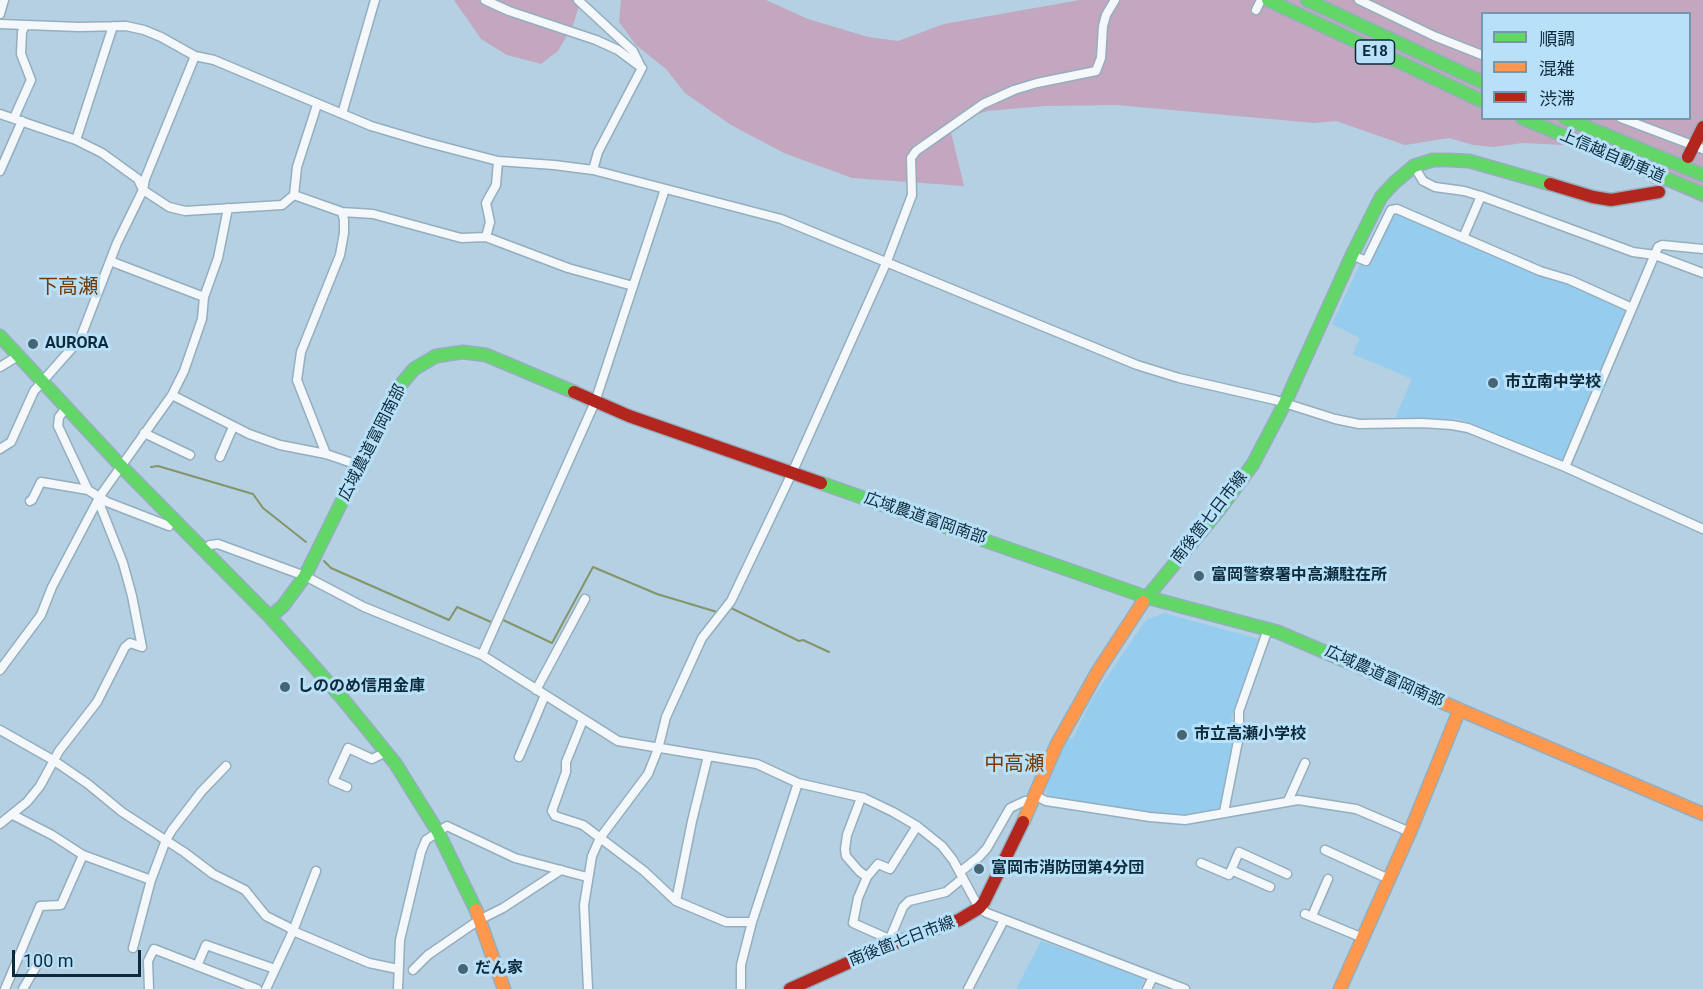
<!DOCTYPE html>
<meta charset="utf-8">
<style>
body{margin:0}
#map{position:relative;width:1703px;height:989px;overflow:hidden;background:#b4d0e2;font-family:Roboto,"Noto Sans JP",sans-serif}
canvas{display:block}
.legend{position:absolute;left:1481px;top:12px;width:210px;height:108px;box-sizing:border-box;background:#b9e0f9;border:2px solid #7497ad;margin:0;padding:8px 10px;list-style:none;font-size:18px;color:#0d2a3a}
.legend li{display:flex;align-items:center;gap:12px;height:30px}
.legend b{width:30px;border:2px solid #7497ad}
.scale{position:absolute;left:12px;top:950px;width:129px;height:27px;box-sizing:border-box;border:3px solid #0d2a3a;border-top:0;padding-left:8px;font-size:18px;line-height:21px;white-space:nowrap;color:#0d2a3a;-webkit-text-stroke:4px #b9e0f9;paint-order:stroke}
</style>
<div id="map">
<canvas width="1703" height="989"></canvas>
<ul class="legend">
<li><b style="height:8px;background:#63d668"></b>順調</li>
<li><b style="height:8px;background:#ff974d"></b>混雑</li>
<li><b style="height:8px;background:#b3261e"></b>渋滞</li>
</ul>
<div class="scale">100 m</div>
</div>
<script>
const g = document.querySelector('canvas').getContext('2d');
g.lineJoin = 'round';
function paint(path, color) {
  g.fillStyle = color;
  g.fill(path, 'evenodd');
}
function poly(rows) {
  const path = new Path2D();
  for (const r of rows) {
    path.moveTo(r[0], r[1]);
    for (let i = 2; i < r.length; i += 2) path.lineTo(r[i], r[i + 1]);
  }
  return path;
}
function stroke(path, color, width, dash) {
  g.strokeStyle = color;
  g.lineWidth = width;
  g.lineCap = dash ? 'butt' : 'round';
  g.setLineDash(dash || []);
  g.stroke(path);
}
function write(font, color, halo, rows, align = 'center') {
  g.font = font + ' Roboto,"Noto Sans JP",sans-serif';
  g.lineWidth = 6;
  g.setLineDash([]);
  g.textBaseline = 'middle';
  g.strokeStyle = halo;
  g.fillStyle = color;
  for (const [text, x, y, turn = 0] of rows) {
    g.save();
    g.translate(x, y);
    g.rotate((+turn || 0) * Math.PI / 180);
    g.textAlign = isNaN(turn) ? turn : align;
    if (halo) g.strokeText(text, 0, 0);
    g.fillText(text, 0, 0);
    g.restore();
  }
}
const built = poly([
 [1395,212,1569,283,1624,308,1626,311,1625,319,1563,463,1460,419,1395,418,1412,379,1353,354,1360,338,1332,324,1360,264,1367,267,1392,214],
 [1164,613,1259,639,1231,719,1234,722,1236,737,1221,808,1180,815,1153,814,1051,798,1047,795,1046,789,1067,739,1073,738,1092,699,1146,620],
 [1041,941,1145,978,1140,989,1016,989]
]);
const forest = poly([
 [454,0,581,0,573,25,558,51,541,64,507,55,481,39],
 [621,0,766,0,808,19,868,37,898,41,944,24,1080,0,1703,0,1703,203,1669,188,1650,183,1646,164,1603,147,1523,143,1494,147,1473,145,1449,138,1405,145,1336,121,1314,123,1117,105,1045,106,987,111,949,124,964,186,852,178,784,153,731,125,685,93,666,69,636,45,619,22],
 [1482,14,1690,14,1690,118,1482,118]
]);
const stream = poly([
 [151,467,158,466,253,494,263,508,306,542],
 [324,561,331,568,449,620,457,607,491,622],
 [731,608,799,641,803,640,829,652],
 [501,619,552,643,593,567,657,594,717,612]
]);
const street = poly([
 [485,0,509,11,596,40,618,50,642,68],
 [578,0,633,51,640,65],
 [1359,0,1434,36,1482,55],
 [1256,10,1261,0],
 [0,14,4,0],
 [0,24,79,27,126,26,144,30,161,37,195,56,214,60,371,126,425,142,498,161,554,165,593,170,781,219,1137,365,1179,378,1275,400,1335,419,1359,424,1422,423,1452,425,1468,428,1565,467,1703,529],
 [0,114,76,140,102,153,138,179,143,190,169,207,185,211,282,205,294,195,297,167,317,105],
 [342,114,375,0],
 [14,118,31,80,21,54,22,32,25,25],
 [1621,118,1703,149],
 [76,140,113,26],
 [1414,166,1423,181,1435,187,1464,191,1481,196,1633,252,1655,255,1703,273],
 [593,170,598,152,642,68],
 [0,171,22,121],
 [294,195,342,212,373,214,461,238,486,237,568,268,633,286],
 [486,237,490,222,486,203,496,185,498,161],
 [1463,238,1481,196],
 [1352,255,1366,261,1391,210,1397,209,1540,271,1570,280,1632,308],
 [110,261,204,297],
 [0,367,18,356],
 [172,395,249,434,280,445,326,454,361,466],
 [67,407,59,417,58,426,88,490,107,502,169,526],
 [144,433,190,455],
 [0,449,11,442,34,391,80,339,117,243,143,190,145,179,195,56],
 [326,454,297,380,301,352,340,255,344,233,344,220,342,212],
 [220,457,233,427],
 [1565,467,1658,247,1662,245,1703,249],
 [98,500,123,563,132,596,142,647],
 [30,501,32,500,41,482,88,490],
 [210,545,218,544,305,576,364,607,482,655,618,741,757,764,798,783,864,798,893,812,917,826,942,846,953,860,979,908,987,913,1185,989],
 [482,655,595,402,665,189],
 [0,670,41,615,52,587,100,496,172,395,184,371,202,319,204,297,218,258,228,208],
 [536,690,585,599],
 [583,720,566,762,566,772,552,811,555,816,583,825,644,871,676,901,726,922,752,922],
 [0,730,53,760,88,784,122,812,184,852,213,874,245,890,266,916,288,927,293,931,369,963,398,969],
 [519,757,545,695],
 [347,787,333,781,348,748,372,759,386,752],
 [1036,796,1046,801,1150,817,1185,820,1298,800,1356,809,1410,832],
 [861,798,847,835,845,849,846,856,859,871,867,877],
 [1288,801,1305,763],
 [1224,812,1239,736,1239,711,1268,629],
 [0,824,27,802,40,786,59,751,97,702,125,647,130,643,142,647],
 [1325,850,1389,879],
 [83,855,151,880,133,948],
 [1201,863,1229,875,1239,852,1287,874],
 [1231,870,1270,887],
 [960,872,979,857,987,848,1010,808,1025,801,1034,801],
 [151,880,166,840,172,830,201,792,226,766],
 [676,901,692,821,708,756],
 [1305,914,1363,938],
 [1312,916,1328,879],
 [889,939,853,923,858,898,867,877,878,864,890,869,917,826],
 [888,943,903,907,909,901,946,892,963,878],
 [197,966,206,945,275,969],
 [413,970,428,955,479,920,503,908,561,870],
 [5,989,40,906,61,905,83,855,52,835,13,815],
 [23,989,41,958],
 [149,989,148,961,154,949,257,989],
 [266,989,293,931,316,871],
 [398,989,400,940,421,852,426,840,447,826,515,858,587,877],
 [588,989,584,905,592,856,600,838,648,774,658,749,666,717,702,638,731,601,792,473,887,261,912,195,911,158,916,151,983,104,1014,90,1037,83,1096,71,1101,58,1103,26,1106,15,1115,0],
 [741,989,741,965,752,922,798,783],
 [968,989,1004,920],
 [1147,989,1153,977]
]);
const fast = poly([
 [1268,0,1482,101],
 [1307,0,1482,82],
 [1522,118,1703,194],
 [1565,118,1703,175],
 [0,336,120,465,270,617,342,698,395,763,438,832,476,910],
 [821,483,1146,597,1278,632,1416,691],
 [1143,602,1219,510,1253,464,1285,403,1352,255,1381,197,1394,183,1414,166,1433,160,1448,160,1469,161,1550,184],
 [270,617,283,606,305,576,398,388,414,369,436,356,463,352,486,355,574,392]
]);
const slow = poly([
 [1416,691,1703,814],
 [1023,822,1057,744,1098,671,1143,602],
 [476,910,504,989],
 [1340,989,1410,832,1459,711]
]);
const jam = poly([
 [1688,157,1703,127],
 [1550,184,1593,197,1611,200,1659,192],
 [574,392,629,416,821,483],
 [790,989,881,948,959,920,979,908,984,902,1023,822]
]);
const markers = [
 [33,344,6,"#476475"],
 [1493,383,6,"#476475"],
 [1199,576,6,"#476475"],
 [285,687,6,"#476475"],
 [1182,735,6,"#476475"],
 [979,869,6,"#476475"],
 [463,969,6,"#476475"]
];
const shields = [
 [1375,52,39]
];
const shieldNames = [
 ["E18",1375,52]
];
const streetNames = [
 ["上信越自動車道",1612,157,23],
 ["広域農道富岡南部",373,443,-63],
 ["南後箇七日市線",1210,518,-52],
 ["広域農道富岡南部",925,519,19],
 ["広域農道富岡南部",1384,677,24],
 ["南後箇七日市線",902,942,-21]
];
const poiNames = [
 ["AURORA",45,344],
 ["市立南中学校",1505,383],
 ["富岡警察署中高瀬駐在所",1211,576],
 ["しののめ信用金庫",297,687],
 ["市立高瀬小学校",1194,735],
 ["富岡市消防団第4分団",991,869],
 ["だん家",475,969]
];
const quarterNames = [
 ["下高瀬",68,288],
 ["中高瀬",1014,765]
];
paint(built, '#96cdef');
paint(forest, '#c2a7be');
stroke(stream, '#859469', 2);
stroke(street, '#94aebe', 11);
stroke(fast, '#94aebe', 15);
stroke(slow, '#94aebe', 15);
stroke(jam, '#94aebe', 15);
stroke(street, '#f4f8fb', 8);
stroke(fast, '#63d668', 12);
stroke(slow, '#ff974d', 12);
stroke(jam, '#b3261e', 12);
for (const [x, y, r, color] of markers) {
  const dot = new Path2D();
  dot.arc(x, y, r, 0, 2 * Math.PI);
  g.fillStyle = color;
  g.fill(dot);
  stroke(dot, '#b9e0f9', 2);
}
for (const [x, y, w] of shields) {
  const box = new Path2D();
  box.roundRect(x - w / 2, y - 12, w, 24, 4.5);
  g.fillStyle = '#b9e0f9';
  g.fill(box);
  stroke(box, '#0d2a3a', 1.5);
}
write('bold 15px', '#0d2a3a', null, shieldNames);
write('16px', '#0d2a3a', '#b9e0f9', streetNames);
write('bold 16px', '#0d2a3a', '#b9e0f9', poiNames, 'left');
write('20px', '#723901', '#b9e0f9', quarterNames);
</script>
